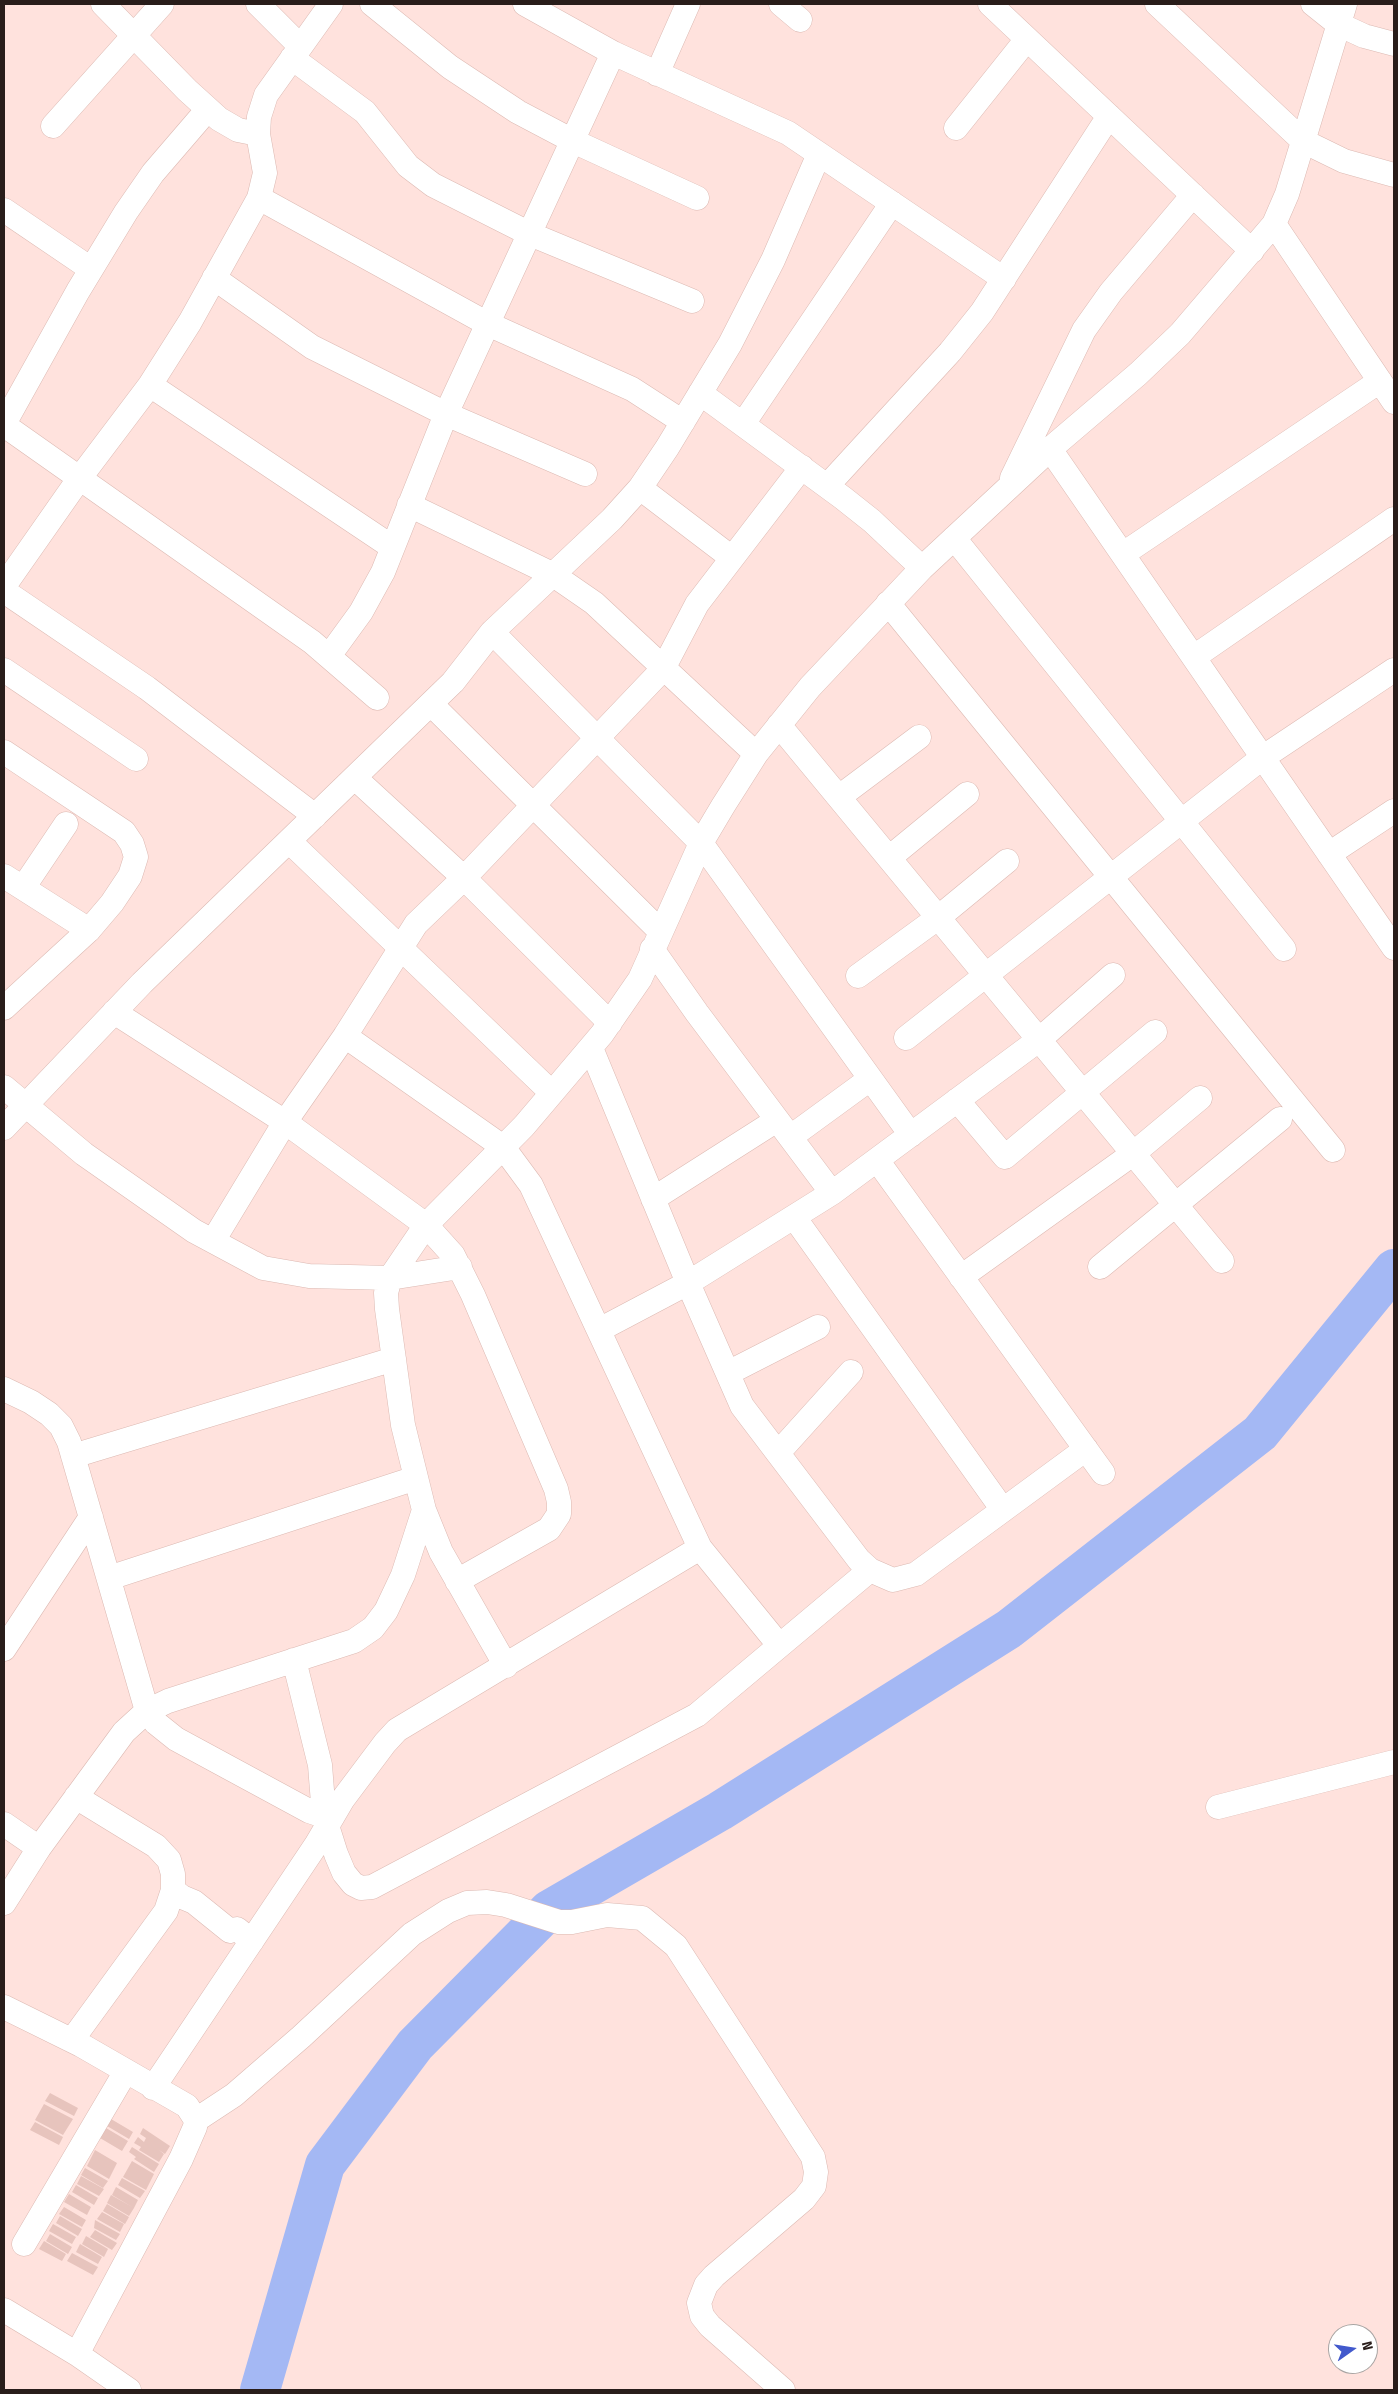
<!DOCTYPE html>
<style>
body{margin:0}
#map{position:relative;width:1398px;height:2394px;overflow:hidden;background:#ffe2dd;font-family:"Fira Sans Condensed",sans-serif}
canvas{display:block}
.frame{position:absolute;inset:0;border:5px solid #291d1a;pointer-events:none}
.north{position:absolute;left:1328px;top:2324px;width:50px;height:50px;box-sizing:border-box;background:#fff;border:1px solid #a9a5a3;border-radius:50%;rotate:77deg;font-size:14px;font-weight:700;line-height:20px;text-align:center;color:#291d1a}
.north::after{content:'';display:block;margin:auto;width:18px;height:22px;background:#4259cc;clip-path:polygon(50% 0,100% 100%,50% 72%,0 100%)}
</style>
<div id="map">
<canvas width="1398" height="2394"></canvas>
<div class="frame"></div>
<div class="north">N</div>
</div>
<script>
const g = document.querySelector('canvas').getContext('2d');
g.lineJoin = 'round';
function poly(rows) {
  const path = new Path2D();
  for (const r of rows) {
    path.moveTo(r[0], r[1]);
    for (let i = 2; i < r.length; i += 2) path.lineTo(r[i], r[i + 1]);
  }
  return path;
}
function stroke(path, color, width, dash) {
  g.strokeStyle = color;
  g.lineWidth = width;
  g.lineCap = dash ? 'butt' : 'round';
  g.setLineDash(dash || []);
  g.stroke(path);
}
function paint(path, color) {
  g.fillStyle = color;
  g.fill(path, 'evenodd');
}
const river = poly([
 [260,2390,325,2165,415,2045,549,1910,720,1811,1009,1629,1260,1433,1394,1269]
]);
const building = poly([
 [50,2093,78,2108,74,2116,45,2101],
 [44,2104,73,2119,63,2135,35,2120],
 [111,2119,133,2132,129,2139,107,2126],
 [35,2122,63,2137,59,2145,30,2130],
 [106,2128,128,2141,122,2151,100,2138],
 [143,2128,170,2146,165,2154,159,2150,164,2154,159,2162,139,2150,141,2147,134,2143,138,2137,144,2142,146,2138,140,2134],
 [132,2147,159,2164,154,2172,134,2159,136,2157,129,2152],
 [95,2150,117,2163,109,2179,87,2166],
 [132,2161,154,2174,146,2190,123,2177],
 [85,2168,108,2181,103,2188,81,2175],
 [81,2176,104,2189,99,2196,77,2184],
 [122,2178,145,2191,140,2198,118,2185],
 [76,2185,98,2198,94,2205,72,2192],
 [116,2187,138,2200,134,2208,112,2195],
 [69,2194,91,2207,87,2215,64,2202],
 [111,2195,134,2208,129,2216,107,2203],
 [107,2204,129,2217,125,2224,103,2211],
 [64,2207,86,2220,82,2227,59,2214],
 [102,2212,124,2224,120,2232,97,2219],
 [60,2216,82,2229,78,2236,56,2223],
 [95,2220,120,2234,116,2240,94,2228],
 [53,2224,76,2237,72,2244,49,2231],
 [95,2230,117,2243,112,2250,90,2237],
 [50,2234,72,2247,68,2254,46,2241],
 [86,2236,108,2249,104,2257,82,2244],
 [44,2241,66,2254,62,2261,39,2249],
 [80,2244,102,2257,98,2264,76,2252],
 [72,2253,98,2267,93,2275,67,2261]
]);
const minor = poly([
 [103,4,187,90,219,119,238,130,258,134],
 [258,4,300,46],
 [372,4,450,67,518,112,573,141,697,198],
 [525,4,613,53,788,133,1004,279],
 [781,4,800,20],
 [990,4,1252,251],
 [1157,4,1303,141,1344,161,1394,175],
 [1313,4,1338,24,1364,36,1394,44],
 [292,58,365,112,408,166,433,185,530,234,692,301],
 [657,74,688,4],
 [53,126,162,4],
 [956,128,1027,39],
 [259,198,488,324,632,389,683,422],
 [4,210,91,269],
 [1274,224,1394,402],
 [214,278,312,347,446,414,585,474],
 [150,385,392,547],
 [700,393,843,498,872,521,922,568],
 [4,424,78,291,126,212,153,173,208,109],
 [743,424,892,203],
 [4,425,312,642,377,698],
 [1050,449,1394,948],
 [1012,478,1084,330,1111,292,1193,195],
 [827,486,950,352,982,312,1109,116],
 [640,488,732,558],
 [409,505,552,574,594,603,756,754],
 [954,538,1284,949],
 [1123,554,1380,381],
 [4,586,79,479,150,385,190,322,259,198,265,173,258,134,259,117,266,95,331,4],
 [4,591,147,688,315,816],
 [888,603,1333,1150],
 [492,632,701,843,911,1135],
 [329,656,361,612,383,572,446,414,613,53],
 [1194,657,1394,519],
 [4,670,136,759],
 [431,704,660,931],
 [779,725,1222,1261],
 [4,752,124,832,132,844,136,857,130,876,112,903,89,930,4,1008],
 [355,778,464,878,610,1023],
 [839,797,919,737],
 [289,841,552,1093],
 [1329,854,1394,811],
 [889,858,967,794],
 [4,876,89,930],
 [23,888,66,824],
 [652,949,697,1013,832,1193],
 [858,976,939,917,1007,861],
 [114,1012,285,1122,426,1225,453,1255,473,1295,556,1489,559,1502,559,1514,549,1529,457,1581],
 [345,1036,503,1147,531,1185,700,1548,779,1645],
 [906,1038,1262,758,1394,670],
 [591,1048,688,1283,742,1406,859,1560,870,1570,893,1580,916,1574,1086,1449],
 [4,1087,84,1154,194,1231,263,1268,309,1276,390,1278,460,1267],
 [957,1100,1005,1157,1155,1032],
 [4,1128,142,983,453,682,492,632,612,519,640,488,667,448,730,344,773,260,819,154],
 [789,1135,796,1133,870,1079],
 [877,1160,1103,1473],
 [653,1199,777,1120],
 [794,1217,1003,1510],
 [213,1241,285,1122,345,1036,416,924,464,878,663,669,697,604,802,467],
 [1100,1267,1280,1119],
 [961,1277,1134,1153,1200,1098],
 [599,1330,688,1283,832,1193,1040,1039,1113,975],
 [728,1373,818,1327],
 [4,1389,31,1402,49,1414,61,1426,69,1442,147,1711,156,1723,176,1739,309,1811,324,1816],
 [778,1453,851,1372],
 [73,1456,394,1359],
 [109,1578,416,1478],
 [4,1649,91,1517],
 [294,1660,320,1765,324,1816,336,1854,344,1873,353,1884,361,1888,372,1887,697,1715,870,1570],
 [506,1666,441,1552,424,1510,403,1425,387,1309,386,1293,390,1278,426,1225,524,1126,602,1034,640,979,701,843,723,806,756,754,810,687,922,568,1050,449,1138,374,1180,334,1274,224,1287,194,1345,4],
 [1218,1807,1394,1762],
 [4,1824,39,1848],
 [173,1890,182,1897,194,1902,230,1931,237,1929,252,1941],
 [4,1903,39,1848,124,1732,147,1711,168,1701,354,1641,373,1628,386,1611,403,1575,424,1510],
 [4,2007,81,2045,187,2106,196,2120,195,2127,181,2159,77,2354],
 [72,2040,166,1911,173,1890,173,1874,169,1860,156,1846,76,1797],
 [153,2088,316,1845,343,1799,385,1743,397,1730,700,1548],
 [196,2120,234,2095,301,2037,412,1934,448,1911,467,1903,487,1902,506,1905,559,1922,572,1922,607,1915,642,1918,676,1946,813,2157,816,2172,814,2186,804,2199,714,2276,706,2285,699,2303,702,2316,710,2326,783,2390],
 [24,2244,126,2071],
 [4,2310,77,2354,129,2390]
]);
stroke(river, '#a4b8f4', 40);
paint(building, '#e7c4bd');
stroke(minor, '#dcb9b2', 25);
stroke(minor, '#fff', 24);
</script>
